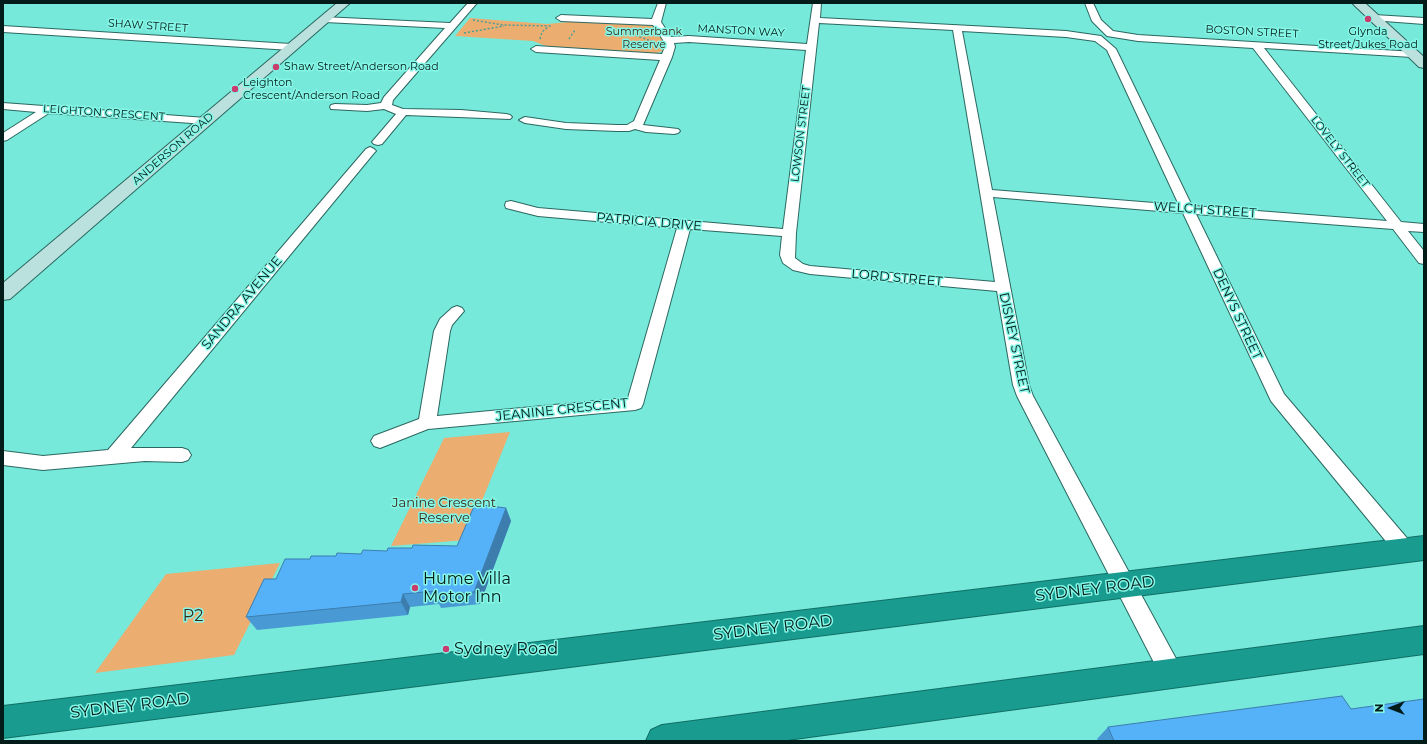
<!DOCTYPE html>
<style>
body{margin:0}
#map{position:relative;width:1427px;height:744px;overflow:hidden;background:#77e9da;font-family:Montserrat,sans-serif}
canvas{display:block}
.frame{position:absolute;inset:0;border:4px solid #031c19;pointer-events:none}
.north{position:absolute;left:1371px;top:688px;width:40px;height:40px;-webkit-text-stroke:3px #85f7e7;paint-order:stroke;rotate:270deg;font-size:11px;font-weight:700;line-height:16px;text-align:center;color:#031c19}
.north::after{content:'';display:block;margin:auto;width:14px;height:18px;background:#031c19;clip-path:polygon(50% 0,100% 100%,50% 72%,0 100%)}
</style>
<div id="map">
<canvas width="1427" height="744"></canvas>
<div class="frame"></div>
<div class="north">N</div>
</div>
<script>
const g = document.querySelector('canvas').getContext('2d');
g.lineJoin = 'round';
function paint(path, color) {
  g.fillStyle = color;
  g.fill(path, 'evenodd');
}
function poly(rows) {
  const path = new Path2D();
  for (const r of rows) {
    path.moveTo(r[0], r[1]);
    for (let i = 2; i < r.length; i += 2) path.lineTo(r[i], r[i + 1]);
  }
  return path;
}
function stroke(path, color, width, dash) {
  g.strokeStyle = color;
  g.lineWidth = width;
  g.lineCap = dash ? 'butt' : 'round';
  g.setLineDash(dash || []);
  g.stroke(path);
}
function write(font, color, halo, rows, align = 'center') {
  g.font = font + ' Montserrat,sans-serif';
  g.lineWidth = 3;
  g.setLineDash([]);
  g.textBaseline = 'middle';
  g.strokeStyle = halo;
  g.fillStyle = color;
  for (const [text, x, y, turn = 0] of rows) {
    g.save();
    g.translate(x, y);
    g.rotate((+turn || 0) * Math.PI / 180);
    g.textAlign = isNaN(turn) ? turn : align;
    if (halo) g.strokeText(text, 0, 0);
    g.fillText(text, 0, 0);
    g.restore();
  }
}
const green = poly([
 [470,18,547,24,579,21,651,25,654,26,665,42,666,46,663,51,653,54,551,48,533,41,455,36],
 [510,432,466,540,391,546,444,438],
 [280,563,234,655,95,673,166,574]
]);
const path = poly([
 [473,20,503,25,552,26],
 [464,33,504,26],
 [632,34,654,42],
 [540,39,542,32,548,27],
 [569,39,575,30]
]);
const street = poly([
 [468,3,477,3,393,100,392,105,403,109,461,110,506,114,510,115,512,117,510,119,406,115,382,144,378,145,374,144,372,142,396,114,384,109,367,111,331,109,330,107,331,105,335,104,367,105,381,103,384,97,445,28,325,22,322,21,320,19,322,17,450,23,468,3],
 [658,3,666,3,661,22,671,37,689,36,807,44,813,3,821,3,820,18,1066,31,1101,36,1116,49,1192,206,1387,221,1253,48,1138,41,1107,36,1092,21,1085,3,1093,3,1101,20,1113,31,1138,35,1415,52,1417,54,1412,57,1264,48,1401,222,1424,224,1424,232,1408,231,1424,251,1424,264,1419,263,1393,229,1196,214,1284,394,1412,544,1415,550,1412,556,1405,559,1398,556,1271,401,1183,213,993,197,1029,385,1033,396,1180,666,1183,674,1180,682,1172,685,1164,682,1017,396,1013,385,997,291,810,274,793,270,783,263,780,255,782,236,690,229,643,404,641,408,635,410,428,429,380,448,374,446,371,441,374,436,419,419,434,331,440,319,452,308,457,306,462,308,464,311,452,325,450,331,437,416,628,398,677,228,538,216,506,208,505,205,506,202,511,201,538,208,783,229,806,50,689,42,674,43,675,47,672,57,643,125,678,129,680,131,678,133,674,134,646,132,635,129,629,131,617,131,566,129,525,123,519,120,525,117,566,123,617,125,627,125,634,121,660,60,536,52,531,49,536,46,662,54,665,47,663,40,653,25,561,21,556,18,561,15,652,19,658,3],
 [819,23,953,30,995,282,810,266,803,264,795,258,796,233,819,23],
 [962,31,1066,37,1095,41,1107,50,1179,205,992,190,962,31],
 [1374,15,1424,18,1424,24,1371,20,1369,18,1374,15],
 [3,26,291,44,296,47,291,50,3,32,3,26],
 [3,103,206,118,212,121,206,124,49,113,7,140,3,141,3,133,36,112,3,109,3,103],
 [370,147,374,149,376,151,374,153,131,448,182,448,188,450,191,455,188,460,182,462,145,461,43,470,3,465,3,451,43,456,108,450,366,149,370,147]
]);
const secondary = poly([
 [337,3,350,3,10,299,3,300,3,283,337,3],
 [1352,3,1365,3,1424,57,1424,68,1419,67,1352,3]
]);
const highway = poly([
 [1424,536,1424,560,3,738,3,706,1424,536],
 [1424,626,1424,654,780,741,646,741,651,730,662,725,1424,626]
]);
const wall = poly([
 [506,508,511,521,480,604,441,608,439,604,410,607,408,615,257,630,246,617,276,579,310,559,387,551,457,546],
 [1351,709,1424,741,1098,741,1097,739,1108,727]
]);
const shadedWall = poly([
 [506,508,511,521,480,604,474,592],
 [403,594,410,607,408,615,401,602]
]);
const building = poly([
 [475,504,506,508,474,592,435,595,435,591,403,594,401,602,246,617,264,579,276,579,285,559,310,559,311,556,336,556,337,553,361,554,363,550,387,551,388,548,412,548,413,545,457,546,475,504],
 [1342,696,1351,709,1424,699,1424,741,1114,741,1108,727,1342,696]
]);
const markers = [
 [1368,19,4,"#c93c6d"],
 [276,67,4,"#c93c6d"],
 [235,89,4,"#c93c6d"],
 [415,588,4,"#c93c6d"],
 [446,649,4,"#c93c6d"]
];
const farStreetnames = [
 ["SHAW STREET",148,26,4],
 ["MANSTON WAY",741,31,3],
 ["BOSTON STREET",1252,32,3],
 ["LEIGHTON CRESCENT",104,113,4],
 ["LOWSON STREET",801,134,-83],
 ["ANDERSON ROAD",173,149,-41],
 ["LOVELY STREET",1340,152,52]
];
const farParknames = [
 ["Summerbank",644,32],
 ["Reserve",644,45]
];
const farPoinames = [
 ["Glynda",1368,32,"center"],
 ["Street/Jukes Road",1368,45,"center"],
 ["Shaw Street/Anderson Road",284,67],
 ["Leighton",243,83],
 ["Crescent/Anderson Road",243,96]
];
const streetNames = [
 ["WELCH STREET",1205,210,4],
 ["PATRICIA DRIVE",649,222,5],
 ["LORD STREET",897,278,5],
 ["SANDRA AVENUE",242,303,-50],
 ["DENYS STREET",1237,314,65],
 ["DISNEY STREET",1014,343,78],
 ["JEANINE CRESCENT",562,410,-6]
];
const parkNames = [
 ["Janine Crescent",444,503],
 ["Reserve",444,518]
];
const nearPoinames = [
 ["Hume Villa",423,579],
 ["Motor Inn",423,597],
 ["Sydney Road",454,649]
];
const nearStreetnames = [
 ["SYDNEY ROAD",1095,589,-7],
 ["SYDNEY ROAD",773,628,-7],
 ["SYDNEY ROAD",130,706,-7]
];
const nearParknames = [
 ["P2",193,616]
];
paint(green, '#ecad70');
stroke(street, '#2b6860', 2);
stroke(secondary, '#2b6860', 2);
stroke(highway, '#116f66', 2);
stroke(path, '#4c9e93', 1.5, [2, 2]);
paint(street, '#fff');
paint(secondary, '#bae1dd');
paint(highway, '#199c8f');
paint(wall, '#4999d5');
paint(shadedWall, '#3c7dae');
paint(building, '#55b2f8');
stroke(building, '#3c7dae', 1);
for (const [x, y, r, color] of markers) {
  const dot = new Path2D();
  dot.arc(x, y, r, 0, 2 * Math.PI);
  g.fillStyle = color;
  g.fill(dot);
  stroke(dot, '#85f7e7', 1.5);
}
write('11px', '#031c19', '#85f7e7', farStreetnames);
write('11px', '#3b2917', '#85f7e7', farParknames);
write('11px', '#031c19', '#85f7e7', farPoinames, 'left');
write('13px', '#031c19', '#85f7e7', streetNames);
write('13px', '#3b2917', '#85f7e7', parkNames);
write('16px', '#031c19', '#85f7e7', nearPoinames, 'left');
write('16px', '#031c19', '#85f7e7', nearStreetnames);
write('16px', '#3b2917', '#85f7e7', nearParknames);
</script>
